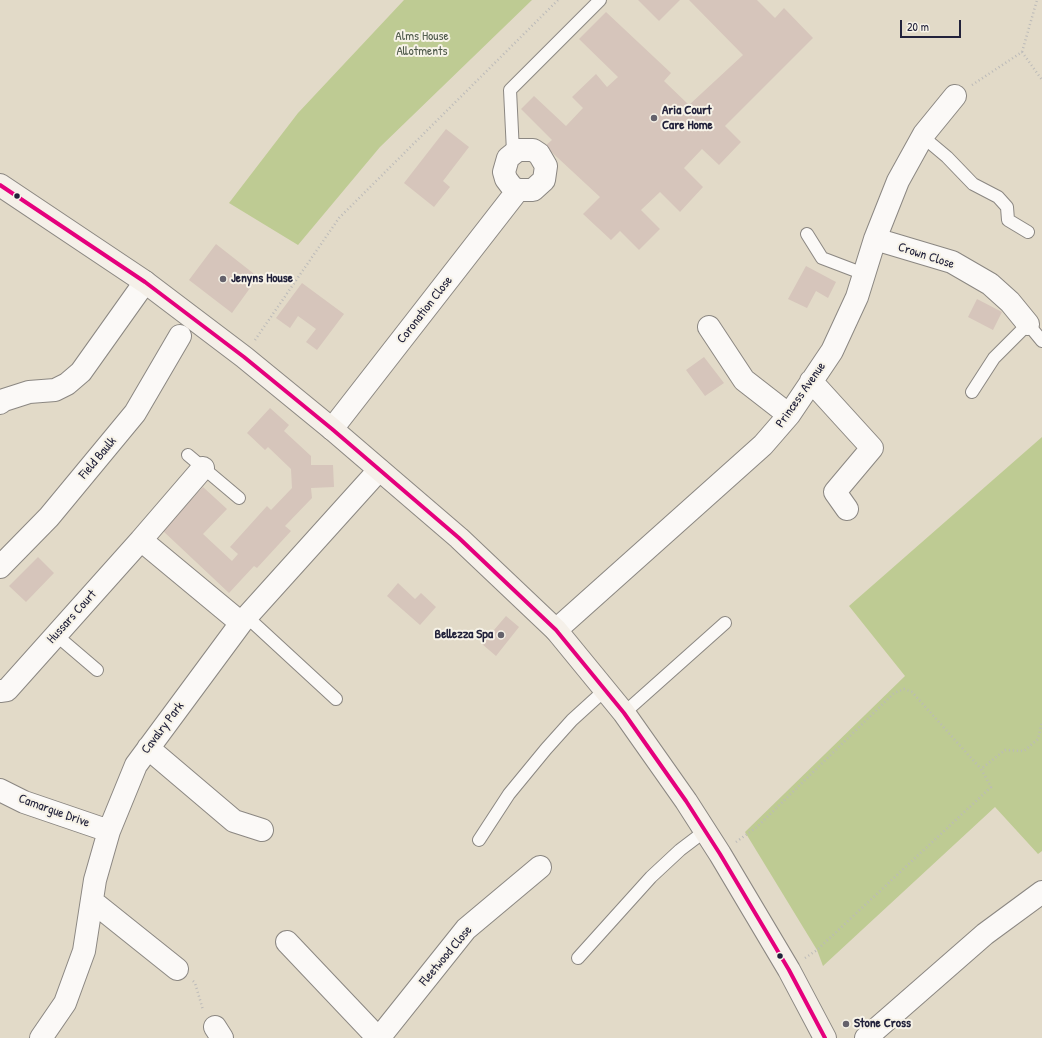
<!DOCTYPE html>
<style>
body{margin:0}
#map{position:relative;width:1042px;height:1038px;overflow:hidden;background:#e2dac8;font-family:"Patrick Hand",sans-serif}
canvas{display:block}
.scale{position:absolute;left:900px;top:20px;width:61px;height:18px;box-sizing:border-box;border:2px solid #22223b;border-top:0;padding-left:5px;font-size:12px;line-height:14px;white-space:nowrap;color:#22223b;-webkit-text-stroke:3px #f7f3e8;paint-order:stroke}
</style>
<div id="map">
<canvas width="1042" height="1038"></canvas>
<div class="scale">20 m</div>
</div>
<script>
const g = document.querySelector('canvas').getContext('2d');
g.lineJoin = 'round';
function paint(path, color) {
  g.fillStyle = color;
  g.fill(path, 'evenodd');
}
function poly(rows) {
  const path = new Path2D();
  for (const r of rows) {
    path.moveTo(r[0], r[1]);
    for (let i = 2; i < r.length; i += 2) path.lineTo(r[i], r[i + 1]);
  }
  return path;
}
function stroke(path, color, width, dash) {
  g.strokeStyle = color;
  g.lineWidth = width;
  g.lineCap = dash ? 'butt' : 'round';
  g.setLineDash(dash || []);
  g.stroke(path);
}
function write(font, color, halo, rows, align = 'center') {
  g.font = font + ' "Patrick Hand",sans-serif';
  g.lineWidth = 4;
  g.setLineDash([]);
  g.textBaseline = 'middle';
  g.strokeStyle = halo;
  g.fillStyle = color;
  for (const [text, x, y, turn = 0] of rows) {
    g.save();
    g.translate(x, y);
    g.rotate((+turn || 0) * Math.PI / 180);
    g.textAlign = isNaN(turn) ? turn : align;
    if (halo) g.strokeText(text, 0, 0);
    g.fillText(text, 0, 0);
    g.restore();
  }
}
const green = poly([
 [404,0,532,0,380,147,298,245,229,203,298,113],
 [1042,437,1042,851,1038,854,995,807,823,966,817,950,745,832,905,676,849,606]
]);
const building = poly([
 [638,0,680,0,659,21],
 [689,0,757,0,775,18,784,8,813,38,725,126,741,142,719,165,702,149,684,168,703,187,680,212,660,192,641,210,660,229,639,250,620,231,611,240,583,214,600,197,545,146,552,140,521,109,534,96,566,126,583,108,572,97,596,74,607,87,618,77,579,39,606,12,671,73,664,81,689,105,743,55],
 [446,129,469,147,443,181,450,187,434,207,404,183],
 [216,244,258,277,232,313,189,280],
 [806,266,836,282,828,298,816,291,807,308,788,299],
 [302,283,344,314,317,350,306,342,316,329,298,316,290,328,276,318],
 [977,299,1002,312,993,330,968,317],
 [704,357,724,383,705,396,686,370],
 [270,408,289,425,284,431,311,456,311,465,333,465,334,487,311,488,312,498,285,526,291,531,257,568,254,566,229,593,162,530,203,487,227,509,203,534,232,561,238,554,230,547,267,506,271,510,292,488,291,469,268,447,265,450,247,433],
 [38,557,54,573,26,602,9,586],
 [398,583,415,599,421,593,436,607,420,625,387,596],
 [506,616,519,627,496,656,482,644]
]);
const path = poly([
 [1022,52,1042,80],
 [972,85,1022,52,1037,0],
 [255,340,339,218,558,0],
 [736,842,757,827,894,693,904,689,912,692,981,769],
 [805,958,817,950,991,787,981,769,1005,750,1024,751,1038,739,1042,722],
 [193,981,195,983,203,1010]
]);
const service = poly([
 [922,136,947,157,973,184,998,197,1007,207,1008,220,1028,232],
 [513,152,510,90,600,0],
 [807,234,822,258,864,274],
 [972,392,994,358,1028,324,1042,341],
 [188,455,239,498],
 [247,617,336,699],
 [56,635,97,670],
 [624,713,725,623],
 [479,840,509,794,546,749,572,720,605,690],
 [578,958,651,877,680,850,705,831]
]);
const minor = poly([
 [875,239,952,262,990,284,1010,302,1028,324],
 [709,327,744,380,789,415],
 [811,381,872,448,835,492,847,509],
 [0,403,4,400,29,392,55,390,67,384,81,372,145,282],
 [332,429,518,190,512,187,506,179,504,172,508,158,518,150,533,150,539,154,546,166,544,180,533,190,518,190],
 [141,540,203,468],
 [0,567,49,517,135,413,180,336],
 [556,630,763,445,789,415,832,351,857,297,875,239,898,181,924,134,955,96],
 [0,691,7,690,141,540,241,623],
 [148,748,234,821,262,830],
 [0,790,24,802,109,831],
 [92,901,177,969],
 [287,942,378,1038],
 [215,1027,222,1038],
 [41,1038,65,1003,84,951,95,880,109,831,136,765,241,623,379,470],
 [379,1038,466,929,540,867],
 [866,1038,985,934,1042,892]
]);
const secondary = poly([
 [0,185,145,282,244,357,332,429,459,538,556,630,624,713,686,801,720,854,789,970,825,1038]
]);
const bus1 = poly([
 [0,185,145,282,244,357,332,429,459,538,556,630,624,713,686,801,720,854,789,970,825,1038]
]);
const markers = [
 [654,118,4,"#65626c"],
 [17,196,3.5,"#22223b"],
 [223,279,4,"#65626c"],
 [501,635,4,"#65626c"],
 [780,956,3.5,"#22223b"],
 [846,1024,4,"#65626c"]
];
const parkNames = [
 ["Alms House",422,37],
 ["Allotments",422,52]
];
const poiNames = [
 ["Aria Court",662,111],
 ["Care Home",662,126],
 ["Jenyns House",231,279],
 ["Bellezza Spa",493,635,"right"],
 ["Stone Cross",854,1024]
];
const streetNames = [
 ["Crown Close",926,256,18],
 ["Coronation Close",425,310,-52],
 ["Princess Avenue",801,395,-55],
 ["Field Baulk",98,458,-50],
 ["Hussars Court",72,617,-48],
 ["Cavalry Park",163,728,-53],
 ["Camargue Drive",54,811,20],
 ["Fleetwood Close",446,956,-50]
];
paint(green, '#becb93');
paint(building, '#d6c5bb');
stroke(service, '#8b8782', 14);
stroke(minor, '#8b8782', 24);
stroke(secondary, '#8b8782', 24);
stroke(path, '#bbbab9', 2.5, [1, 3]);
stroke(service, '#fbf9f7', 12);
stroke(minor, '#fbf9f7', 22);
stroke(secondary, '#f5f0e9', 22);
stroke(bus1, '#e5007d', 4);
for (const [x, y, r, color] of markers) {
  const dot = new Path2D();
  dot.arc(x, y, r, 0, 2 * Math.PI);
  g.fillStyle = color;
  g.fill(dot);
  stroke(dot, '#f7f3e8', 1.5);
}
write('13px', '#4e594a', '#f7f3e8', parkNames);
write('bold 13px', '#22223b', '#f7f3e8', poiNames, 'left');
write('13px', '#22223b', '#f7f3e8', streetNames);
</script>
